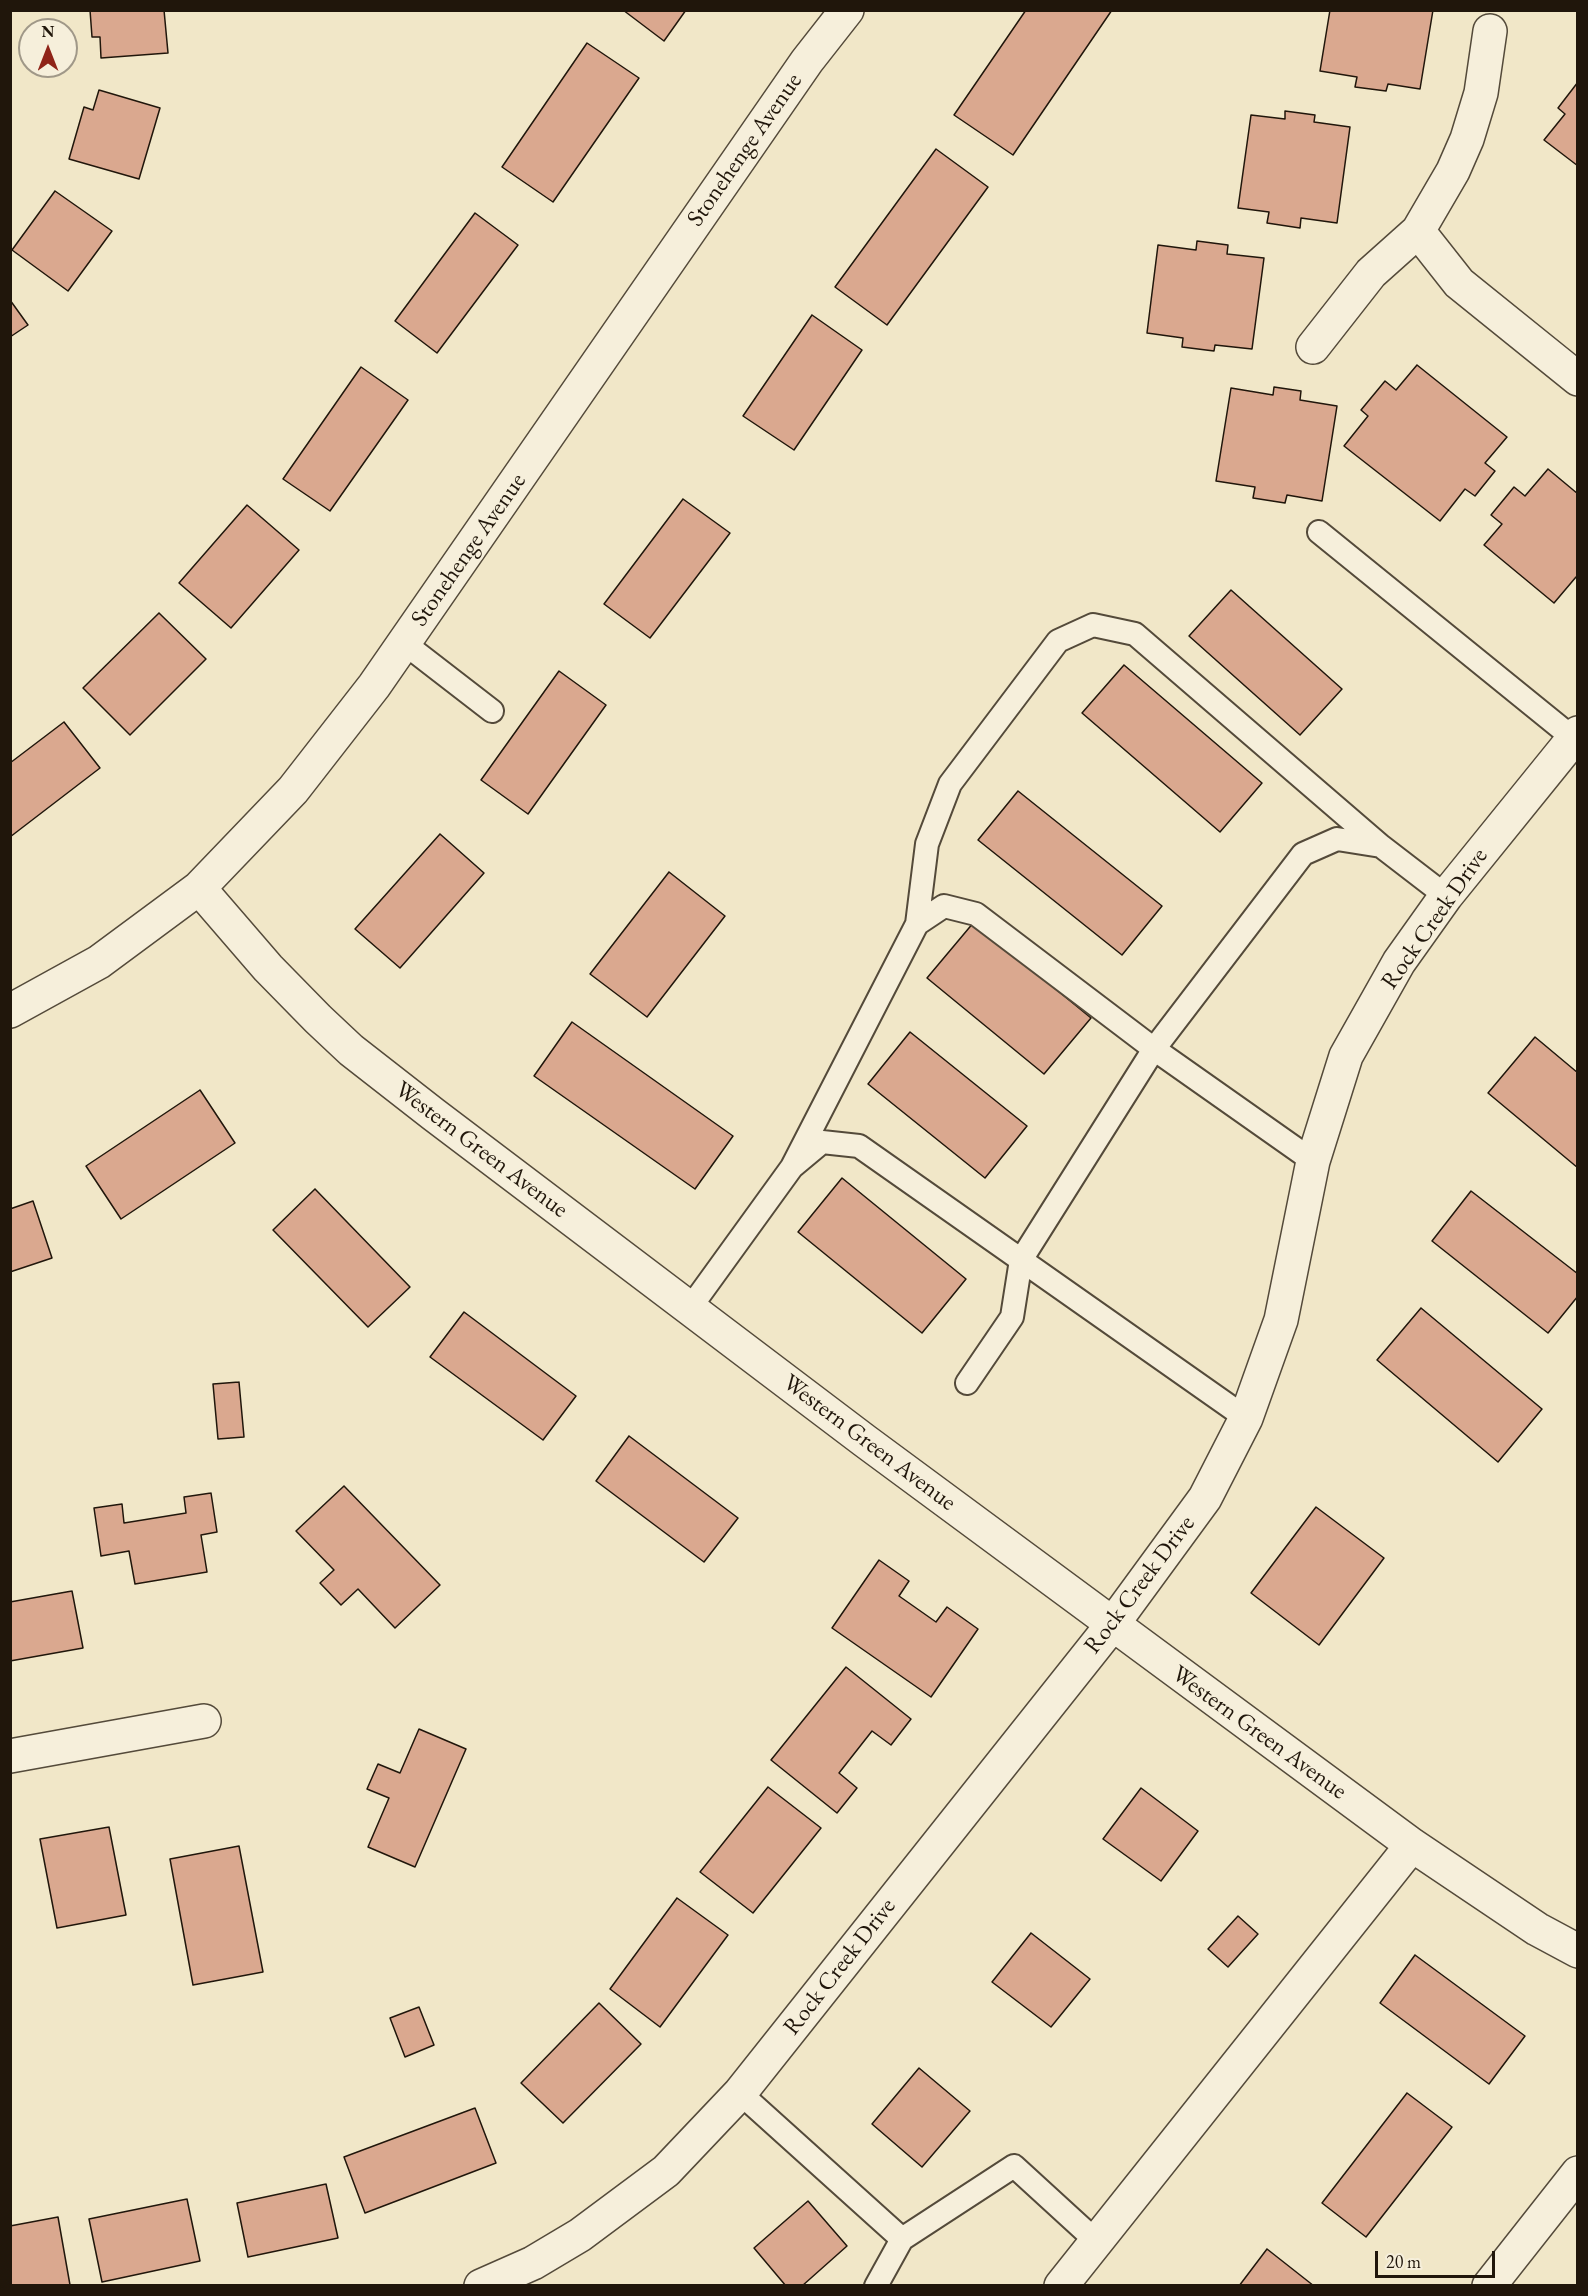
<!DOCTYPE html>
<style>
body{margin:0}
#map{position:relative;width:1588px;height:2296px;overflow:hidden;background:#f1e7c8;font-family:"EB Garamond",serif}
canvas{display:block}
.frame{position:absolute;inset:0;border:12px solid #20160b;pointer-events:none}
.north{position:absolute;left:18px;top:18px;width:60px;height:60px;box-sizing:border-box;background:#f6efdb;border:2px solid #a09888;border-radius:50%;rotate:0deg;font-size:16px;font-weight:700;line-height:24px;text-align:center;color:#20160b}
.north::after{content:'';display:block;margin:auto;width:21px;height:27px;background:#8f2418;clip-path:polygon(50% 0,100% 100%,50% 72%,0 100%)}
.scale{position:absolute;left:1375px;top:2251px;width:120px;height:27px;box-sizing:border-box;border:3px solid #20160b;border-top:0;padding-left:8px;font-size:18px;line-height:21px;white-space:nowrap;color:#20160b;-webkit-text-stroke:4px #f6efdb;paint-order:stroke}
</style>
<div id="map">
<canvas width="1588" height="2296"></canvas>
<div class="frame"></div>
<div class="north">N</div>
<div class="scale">20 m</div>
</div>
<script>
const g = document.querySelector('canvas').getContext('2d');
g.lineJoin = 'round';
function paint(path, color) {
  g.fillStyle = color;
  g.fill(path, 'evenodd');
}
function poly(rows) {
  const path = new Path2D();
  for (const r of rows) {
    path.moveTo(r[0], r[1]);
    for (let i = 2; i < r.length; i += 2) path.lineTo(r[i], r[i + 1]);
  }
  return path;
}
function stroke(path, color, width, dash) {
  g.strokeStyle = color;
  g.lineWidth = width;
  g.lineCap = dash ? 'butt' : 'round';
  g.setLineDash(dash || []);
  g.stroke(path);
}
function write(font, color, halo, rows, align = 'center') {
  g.font = font + ' "EB Garamond",serif';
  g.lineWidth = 4.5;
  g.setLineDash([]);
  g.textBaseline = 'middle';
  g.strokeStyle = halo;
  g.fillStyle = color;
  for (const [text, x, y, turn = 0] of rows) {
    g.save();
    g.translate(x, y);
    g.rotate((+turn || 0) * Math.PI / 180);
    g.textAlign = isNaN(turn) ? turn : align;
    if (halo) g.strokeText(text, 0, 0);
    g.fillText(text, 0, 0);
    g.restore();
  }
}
const building = poly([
 [90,10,164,10,168,53,101,58,100,37,92,37,90,10],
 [623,10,686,10,664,41,623,10],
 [1026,10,1112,10,1013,155,954,115,1026,10],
 [1330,10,1433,10,1420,89,1388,84,1386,91,1355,87,1357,77,1320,71,1330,10],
 [587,43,639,78,553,202,502,167,587,43],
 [1578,82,1578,166,1544,140,1565,114,1558,108,1578,82],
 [99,90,160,108,139,179,69,159,84,107,93,110,99,90],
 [1285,111,1315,115,1314,122,1350,127,1337,223,1301,218,1300,228,1267,223,1269,212,1238,208,1251,115,1285,119,1285,111],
 [936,149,988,187,887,325,835,287,936,149],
 [55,191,112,231,68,291,12,250,55,191],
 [475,213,518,245,437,353,395,321,475,213],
 [1197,241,1228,245,1227,254,1264,258,1252,349,1215,345,1214,351,1182,347,1183,338,1147,333,1158,245,1196,250,1197,241],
 [10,300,28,325,10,337,10,300],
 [812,315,862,350,794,450,743,416,812,315],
 [1417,365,1507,437,1485,463,1495,471,1475,496,1465,489,1440,521,1344,446,1368,416,1361,410,1385,381,1396,390,1417,365],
 [361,367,408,400,330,511,283,479,361,367],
 [1274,387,1301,391,1300,400,1337,406,1322,501,1287,495,1285,503,1253,498,1255,487,1216,481,1231,388,1273,395,1274,387],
 [1548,469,1578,494,1578,578,1576,577,1554,603,1484,545,1502,524,1491,515,1514,487,1525,496,1548,469],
 [683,499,730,533,650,638,604,604,683,499],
 [247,505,299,550,231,628,179,583,247,505],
 [1231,590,1342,689,1300,735,1189,636,1231,590],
 [159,613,206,659,130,735,83,688,159,613],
 [1124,665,1262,783,1220,832,1082,713,1124,665],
 [559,671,606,705,528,814,481,780,559,671],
 [64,722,100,768,10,837,10,763,64,722],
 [1018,791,1162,906,1122,955,978,840,1018,791],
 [440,834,484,873,400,968,355,929,440,834],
 [669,872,725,916,647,1017,590,974,669,872],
 [974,922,1091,1018,1044,1074,927,978,974,922],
 [572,1022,733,1136,695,1189,534,1076,572,1022],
 [910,1032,1027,1126,985,1178,868,1084,910,1032],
 [1535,1037,1578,1073,1578,1168,1488,1093,1535,1037],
 [200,1090,235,1143,121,1219,86,1166,200,1090],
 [842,1178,966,1279,922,1333,798,1232,842,1178],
 [315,1189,410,1287,368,1327,273,1230,315,1189],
 [1471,1191,1578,1274,1578,1296,1548,1333,1432,1241,1471,1191],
 [33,1201,52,1258,10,1272,10,1209,33,1201],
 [1421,1308,1542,1409,1498,1462,1377,1360,1421,1308],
 [464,1312,576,1396,543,1440,430,1357,464,1312],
 [239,1382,244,1437,218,1439,213,1384,239,1382],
 [629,1436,738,1518,704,1562,596,1481,629,1436],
 [344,1486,440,1585,395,1628,358,1589,341,1605,320,1583,334,1570,296,1531,344,1486],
 [211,1493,217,1532,201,1535,207,1572,135,1584,129,1551,101,1556,94,1508,122,1504,124,1523,186,1513,184,1497,211,1493],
 [1316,1507,1384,1558,1319,1645,1251,1593,1316,1507],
 [879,1560,909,1581,899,1596,936,1622,947,1607,978,1629,931,1697,832,1628,879,1560],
 [72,1591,83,1648,10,1661,10,1602,72,1591],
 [846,1667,911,1719,891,1745,872,1731,839,1773,857,1788,837,1813,771,1760,846,1667],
 [419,1729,466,1749,415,1867,368,1847,389,1798,367,1789,378,1764,400,1773,419,1729],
 [768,1787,821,1828,753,1913,700,1872,768,1787],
 [1141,1788,1198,1831,1161,1881,1103,1839,1141,1788],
 [109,1827,126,1915,57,1928,40,1839,109,1827],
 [239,1846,263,1972,193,1985,170,1859,239,1846],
 [677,1898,728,1935,660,2027,610,1989,677,1898],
 [1238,1916,1258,1934,1228,1967,1208,1949,1238,1916],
 [1031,1933,1090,1979,1051,2027,992,1982,1031,1933],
 [1415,1955,1525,2036,1489,2084,1380,2003,1415,1955],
 [599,2003,641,2044,563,2123,521,2083,599,2003],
 [419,2007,434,2045,405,2057,390,2018,419,2007],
 [919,2068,970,2111,922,2167,872,2124,919,2068],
 [1407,2093,1452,2127,1366,2237,1322,2203,1407,2093],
 [475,2108,496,2163,365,2213,344,2157,475,2108],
 [326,2184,338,2238,248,2257,237,2203,326,2184],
 [187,2199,200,2261,102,2282,89,2219,187,2199],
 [808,2201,847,2246,802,2286,786,2286,754,2248,808,2201],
 [58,2217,70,2285,10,2286,10,2226,58,2217],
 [1267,2249,1314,2286,1239,2286,1267,2249]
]);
const lane = poly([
 [1319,532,1573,738],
 [404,643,492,711],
 [917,924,927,844,950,784,1058,641,1093,625,1135,634,1381,846],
 [792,1167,917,924,944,906,976,914,1154,1049,1313,1161],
 [690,1308,792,1167,822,1142,859,1146,1246,1418],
 [967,1383,1012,1317,1021,1260,1154,1049,1303,854,1337,839,1381,846,1446,896],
 [740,2093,902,2239],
 [876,2286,902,2239,1014,2166,1096,2241]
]);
const street = poly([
 [1490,31,1481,93,1467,139,1453,171,1418,231,1459,283,1578,379],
 [1313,347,1371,273,1418,231],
 [199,888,268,968,318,1019,351,1050,433,1114,865,1441,1412,1845,1537,1929,1578,1951],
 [10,1011,99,962,199,888,293,790,374,686,807,61,847,10],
 [10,1756,204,1721],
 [481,2286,533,2263,580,2235,666,2171,740,2093,1112,1625,1205,1498,1246,1418,1281,1320,1313,1161,1346,1056,1399,962,1446,896,1578,733],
 [1061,2286,1412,1845],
 [1489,2286,1578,2173]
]);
const streetNames = [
 ["Stonehenge Avenue",745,150,-55],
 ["Stonehenge Avenue",469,550,-55],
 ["Rock Creek Drive",1435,919,-55],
 ["Western Green Avenue",481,1150,37],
 ["Western Green Avenue",869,1443,37],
 ["Rock Creek Drive",1140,1585,-53],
 ["Western Green Avenue",1259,1733,36],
 ["Rock Creek Drive",840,1967,-52]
];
paint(building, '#daa88f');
stroke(building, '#20160b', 1.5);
stroke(lane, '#544a3a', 26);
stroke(street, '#544a3a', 36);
stroke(lane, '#f6efdb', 22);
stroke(street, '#f6efdb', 33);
write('24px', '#20160b', '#f6efdb', streetNames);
</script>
